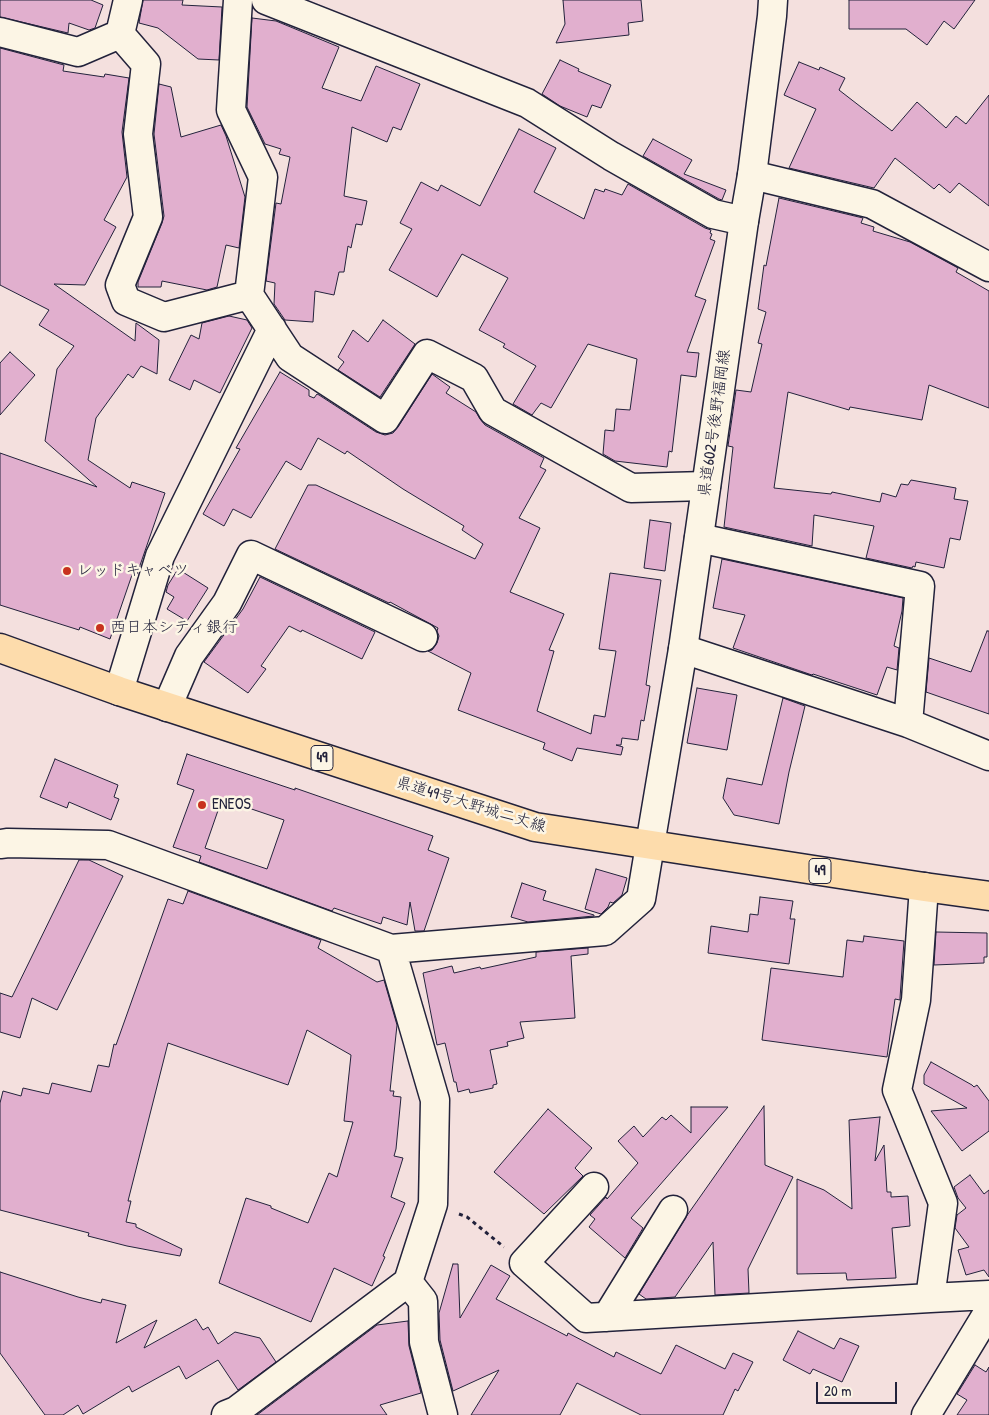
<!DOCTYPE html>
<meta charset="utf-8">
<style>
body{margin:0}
#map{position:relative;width:989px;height:1415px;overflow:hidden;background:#f4e0de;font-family:"Patrick Hand",sans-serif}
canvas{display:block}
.scale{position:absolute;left:816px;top:1382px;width:81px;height:22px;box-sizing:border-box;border:2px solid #22223b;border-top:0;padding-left:6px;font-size:15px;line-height:18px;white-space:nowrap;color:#22223b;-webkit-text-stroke:4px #fcf5e5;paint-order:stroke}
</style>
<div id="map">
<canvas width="989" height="1415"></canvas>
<div class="scale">20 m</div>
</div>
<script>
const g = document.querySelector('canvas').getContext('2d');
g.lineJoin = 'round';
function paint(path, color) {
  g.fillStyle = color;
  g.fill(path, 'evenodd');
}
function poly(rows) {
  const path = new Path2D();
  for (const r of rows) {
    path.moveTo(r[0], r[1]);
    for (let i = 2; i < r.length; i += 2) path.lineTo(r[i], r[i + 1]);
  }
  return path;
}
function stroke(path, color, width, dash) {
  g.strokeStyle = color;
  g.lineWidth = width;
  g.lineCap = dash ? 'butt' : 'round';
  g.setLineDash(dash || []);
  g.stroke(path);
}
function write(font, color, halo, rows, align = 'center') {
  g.font = font + ' "Patrick Hand","Klee One",sans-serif';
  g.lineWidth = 5;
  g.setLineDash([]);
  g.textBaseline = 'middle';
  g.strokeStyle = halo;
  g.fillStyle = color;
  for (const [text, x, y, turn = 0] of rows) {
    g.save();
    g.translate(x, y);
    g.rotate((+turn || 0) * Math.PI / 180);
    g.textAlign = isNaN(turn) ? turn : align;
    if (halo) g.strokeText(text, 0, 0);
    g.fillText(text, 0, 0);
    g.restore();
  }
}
const building = poly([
 [0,0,91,0,103,5,95,28,89,30,69,23,68,33,0,17,0,0],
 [143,0,183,0,182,5,222,7,219,60,198,59,158,28,139,23,143,0],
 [563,0,641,0,643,21,628,23,629,35,556,43,565,24,563,0],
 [849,0,975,0,954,29,944,21,927,45,906,29,849,29,849,0],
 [252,18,276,21,339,47,322,88,361,101,376,66,420,84,401,130,393,127,387,142,352,127,344,196,367,201,362,225,356,224,351,248,348,246,344,272,339,272,334,295,315,291,313,322,285,320,274,304,275,283,266,281,276,203,281,204,290,157,279,154,281,149,265,144,247,107,252,18],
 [0,48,64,65,63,71,104,77,105,74,129,78,122,132,127,177,104,220,116,227,85,285,54,284,135,341,136,323,159,340,157,374,141,366,133,378,128,374,96,418,88,460,130,488,132,482,165,493,137,574,133,572,110,639,80,627,79,630,0,605,0,453,97,487,45,441,57,369,74,346,39,325,49,310,0,285,0,48],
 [560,60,579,69,578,71,611,85,601,108,592,105,587,117,560,106,542,94,560,60],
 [799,62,819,70,820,67,845,78,839,90,892,131,917,102,946,128,956,116,966,124,989,95,989,206,959,183,950,193,939,184,934,189,895,158,874,188,789,168,816,109,784,95,799,62],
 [159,84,171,87,181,137,221,125,226,136,245,197,239,248,226,245,217,287,207,290,162,281,161,287,138,287,138,282,162,223,164,216,154,134,159,84],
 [519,129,556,148,534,192,584,219,595,189,604,192,605,189,622,195,628,184,705,228,711,230,710,233,712,234,710,239,715,241,695,296,706,300,687,352,699,353,696,377,681,375,672,452,669,451,667,467,615,461,603,454,605,430,614,431,616,409,630,410,637,359,588,344,551,408,541,403,532,415,513,404,536,366,503,347,505,344,479,330,508,278,462,254,437,297,389,270,412,229,400,223,421,182,438,191,441,185,480,206,519,129],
 [653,139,692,160,684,174,726,190,722,200,719,199,643,156,653,139],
 [779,198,863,218,861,223,874,227,873,231,910,242,958,268,956,272,989,291,989,408,929,385,922,420,850,407,849,410,788,392,774,488,831,494,832,492,880,502,882,493,896,497,901,484,908,485,911,480,956,488,954,499,968,501,960,540,950,538,944,568,916,562,915,567,913,566,912,568,866,558,874,526,814,515,812,546,724,527,733,447,728,446,736,390,751,392,762,344,758,343,766,312,758,309,764,265,766,266,779,198],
 [229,316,247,320,252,328,220,393,194,380,190,390,169,380,191,335,199,339,202,323,229,316],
 [383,320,415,344,380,397,338,370,344,362,338,357,353,330,368,342,383,320],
 [10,352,35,375,0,415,0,363,10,352],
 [280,372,309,390,309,396,314,398,317,394,319,395,376,432,385,435,393,433,398,427,432,374,450,387,446,393,476,412,480,419,485,425,544,458,540,467,546,470,519,518,540,528,510,592,564,614,549,650,554,651,537,711,591,734,594,715,605,717,616,651,599,649,610,573,661,580,646,685,650,686,644,721,641,720,638,740,622,738,621,745,616,745,623,747,621,755,577,748,572,761,543,749,545,743,458,710,471,673,428,651,432,650,437,643,439,636,437,631,438,628,390,602,389,603,275,549,308,485,316,485,475,559,483,544,462,530,464,526,403,489,347,451,345,454,318,438,301,470,286,461,251,518,233,509,224,526,203,514,240,449,236,448,280,372],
 [650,520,671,523,665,571,644,568,650,520],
 [722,559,903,598,902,611,894,646,899,648,897,670,887,667,877,695,813,674,812,675,733,648,745,615,713,608,722,559],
 [178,569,208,588,187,621,167,609,174,597,166,592,168,585,178,569],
 [260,577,375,632,362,659,302,630,301,632,289,626,261,666,266,669,248,693,204,662,243,609,260,577],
 [987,631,989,631,989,714,926,692,929,658,971,672,987,631],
 [697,688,737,695,727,750,687,743,697,688],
 [783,698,805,706,789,772,779,824,734,815,723,798,727,778,762,785,783,698],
 [187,754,295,790,295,788,433,836,428,850,449,858,424,931,415,931,410,902,407,925,383,917,381,924,334,908,332,911,199,862,201,856,173,847,194,790,177,784,187,754],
 [222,799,284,820,267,869,205,848,222,799],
 [55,759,118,785,114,797,119,799,111,820,69,802,67,808,40,797,55,759],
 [79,860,89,860,123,876,57,1010,32,998,20,1038,0,1032,0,993,12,997,79,860],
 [596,869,627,878,622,895,613,903,610,902,608,907,601,914,585,909,596,869],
 [522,883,546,891,543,900,594,915,594,916,528,922,511,917,522,883],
 [188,891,321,940,318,948,377,982,384,980,397,1025,390,1091,394,1091,393,1096,401,1097,396,1149,394,1156,403,1158,391,1197,405,1203,383,1256,385,1257,372,1286,334,1268,311,1322,219,1283,246,1198,271,1206,271,1208,308,1223,329,1173,337,1177,353,1122,344,1121,351,1055,307,1030,288,1085,168,1043,128,1201,131,1201,126,1222,136,1224,136,1227,182,1249,180,1256,127,1246,88,1236,89,1233,0,1210,0,1103,3,1091,21,1096,23,1088,49,1094,52,1083,91,1092,98,1065,109,1067,114,1044,116,1045,168,899,183,904,188,891],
 [760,897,793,901,790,919,795,919,789,964,708,953,711,926,748,932,750,914,758,915,760,897],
 [936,932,987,933,987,957,984,957,984,963,934,965,936,932],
 [864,936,904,941,900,998,900,1000,895,999,887,1057,762,1040,771,968,843,977,847,940,863,942,864,936],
 [588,948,588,954,571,956,575,1018,520,1022,524,1038,507,1042,508,1046,490,1050,497,1084,493,1085,493,1088,470,1093,469,1089,458,1092,456,1082,454,1082,445,1043,437,1045,423,973,452,966,454,973,480,967,481,969,536,957,536,952,588,948],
 [931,1062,972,1085,974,1087,977,1085,989,1101,989,1131,962,1151,931,1111,967,1108,924,1084,924,1075,931,1062],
 [764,1106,765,1165,793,1177,748,1269,749,1293,715,1295,713,1242,675,1297,646,1299,639,1294,688,1214,764,1106],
 [691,1107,728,1107,631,1218,643,1228,625,1258,589,1227,595,1219,590,1215,606,1197,607,1199,638,1163,618,1141,634,1126,643,1137,662,1117,666,1120,671,1115,691,1133,691,1107],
 [548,1109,592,1148,575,1168,583,1176,544,1214,494,1172,548,1109],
 [880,1117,875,1161,884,1145,887,1192,891,1192,891,1197,908,1196,910,1226,892,1228,896,1278,847,1280,846,1273,797,1274,797,1179,824,1190,852,1209,849,1120,880,1117],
 [970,1175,984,1194,989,1190,989,1277,984,1270,966,1275,958,1250,969,1247,955,1228,957,1215,966,1208,958,1198,954,1187,970,1175],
 [453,1264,458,1264,460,1318,491,1265,510,1276,496,1299,567,1336,568,1333,614,1357,616,1352,661,1374,676,1345,725,1369,733,1353,753,1362,738,1391,735,1389,723,1415,641,1415,577,1383,560,1415,471,1415,499,1370,453,1391,440,1340,439,1313,453,1264],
 [0,1272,78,1297,101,1303,102,1299,126,1305,116,1343,157,1320,144,1348,196,1319,203,1330,208,1327,218,1344,235,1332,260,1338,276,1362,238,1390,218,1360,186,1379,179,1366,132,1392,129,1386,83,1414,78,1405,63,1415,45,1415,0,1353,0,1272],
 [408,1321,409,1346,421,1393,380,1405,387,1415,257,1415,377,1325,408,1321],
 [798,1331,834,1349,840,1338,859,1346,842,1382,813,1369,810,1374,783,1360,798,1331],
 [975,1365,986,1372,989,1367,989,1415,957,1415,967,1400,957,1394,975,1365]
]);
const path = poly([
 [459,1214,467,1217,504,1247]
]);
const street = poly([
 [238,0,231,110,263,177,249,295],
 [266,0,527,103,611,156,713,214,744,221],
 [0,32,78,52,120,34,146,64,138,134,148,217,120,285,126,301,164,317,249,295,290,357,385,419,427,354,474,378,493,411,631,488,706,486],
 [120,34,128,0],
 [752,175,872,204,989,267],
 [699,538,920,586,908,723],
 [683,649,908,723,989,756],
 [119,691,160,556,272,329],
 [167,707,189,656,227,603,251,555,423,637],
 [0,844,8,843,108,845,391,949,435,1100,433,1204,408,1282,236,1411,226,1415],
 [924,887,916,1000,897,1090,943,1203,930,1298,989,1295],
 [391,949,605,931,641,899,650,845],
 [594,1187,524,1263,586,1318,930,1298],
 [408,1282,423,1301,424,1342,443,1415],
 [607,1317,673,1210],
 [926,1415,989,1311]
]);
const secondary = poly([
 [650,845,683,649,744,221,752,175,772,16,773,0]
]);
const primary = poly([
 [0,648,119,691,535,827,924,887,989,896]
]);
const markers = [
 [67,571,5,"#c8321e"],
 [100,628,5,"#c8321e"],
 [202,805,5,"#c8321e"]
];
const shields = [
 [322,758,22],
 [820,871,22]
];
const shieldNames = [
 ["49",322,758],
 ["49",820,871]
];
const streetNames = [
 ["県道602号後野福岡線",715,423,-82],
 ["県道49号大野城二丈線",471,805,17]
];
const poiNames = [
 ["レッドキャベツ",77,571],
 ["西日本シティ銀行",110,628],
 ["ENEOS",212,805]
];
paint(building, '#e1afce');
stroke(building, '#22223b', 1);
stroke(street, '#22223b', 31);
stroke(secondary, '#22223b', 31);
stroke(primary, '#22223b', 31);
stroke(path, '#22223b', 3, [4, 4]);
stroke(street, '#fcf5e5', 28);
stroke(secondary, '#fcf5e5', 28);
stroke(primary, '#fddcac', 28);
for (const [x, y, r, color] of markers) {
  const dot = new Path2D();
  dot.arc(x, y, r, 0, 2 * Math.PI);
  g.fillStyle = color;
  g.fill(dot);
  stroke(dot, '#fcf5e5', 2);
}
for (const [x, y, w] of shields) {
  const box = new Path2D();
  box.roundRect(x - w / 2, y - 12.5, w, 25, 4);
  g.fillStyle = '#fcf5e5';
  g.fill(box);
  stroke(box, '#22223b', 1);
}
write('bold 15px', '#22223b', null, shieldNames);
write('16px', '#22223b', '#fcf5e5', streetNames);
write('16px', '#22223b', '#fcf5e5', poiNames, 'left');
</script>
